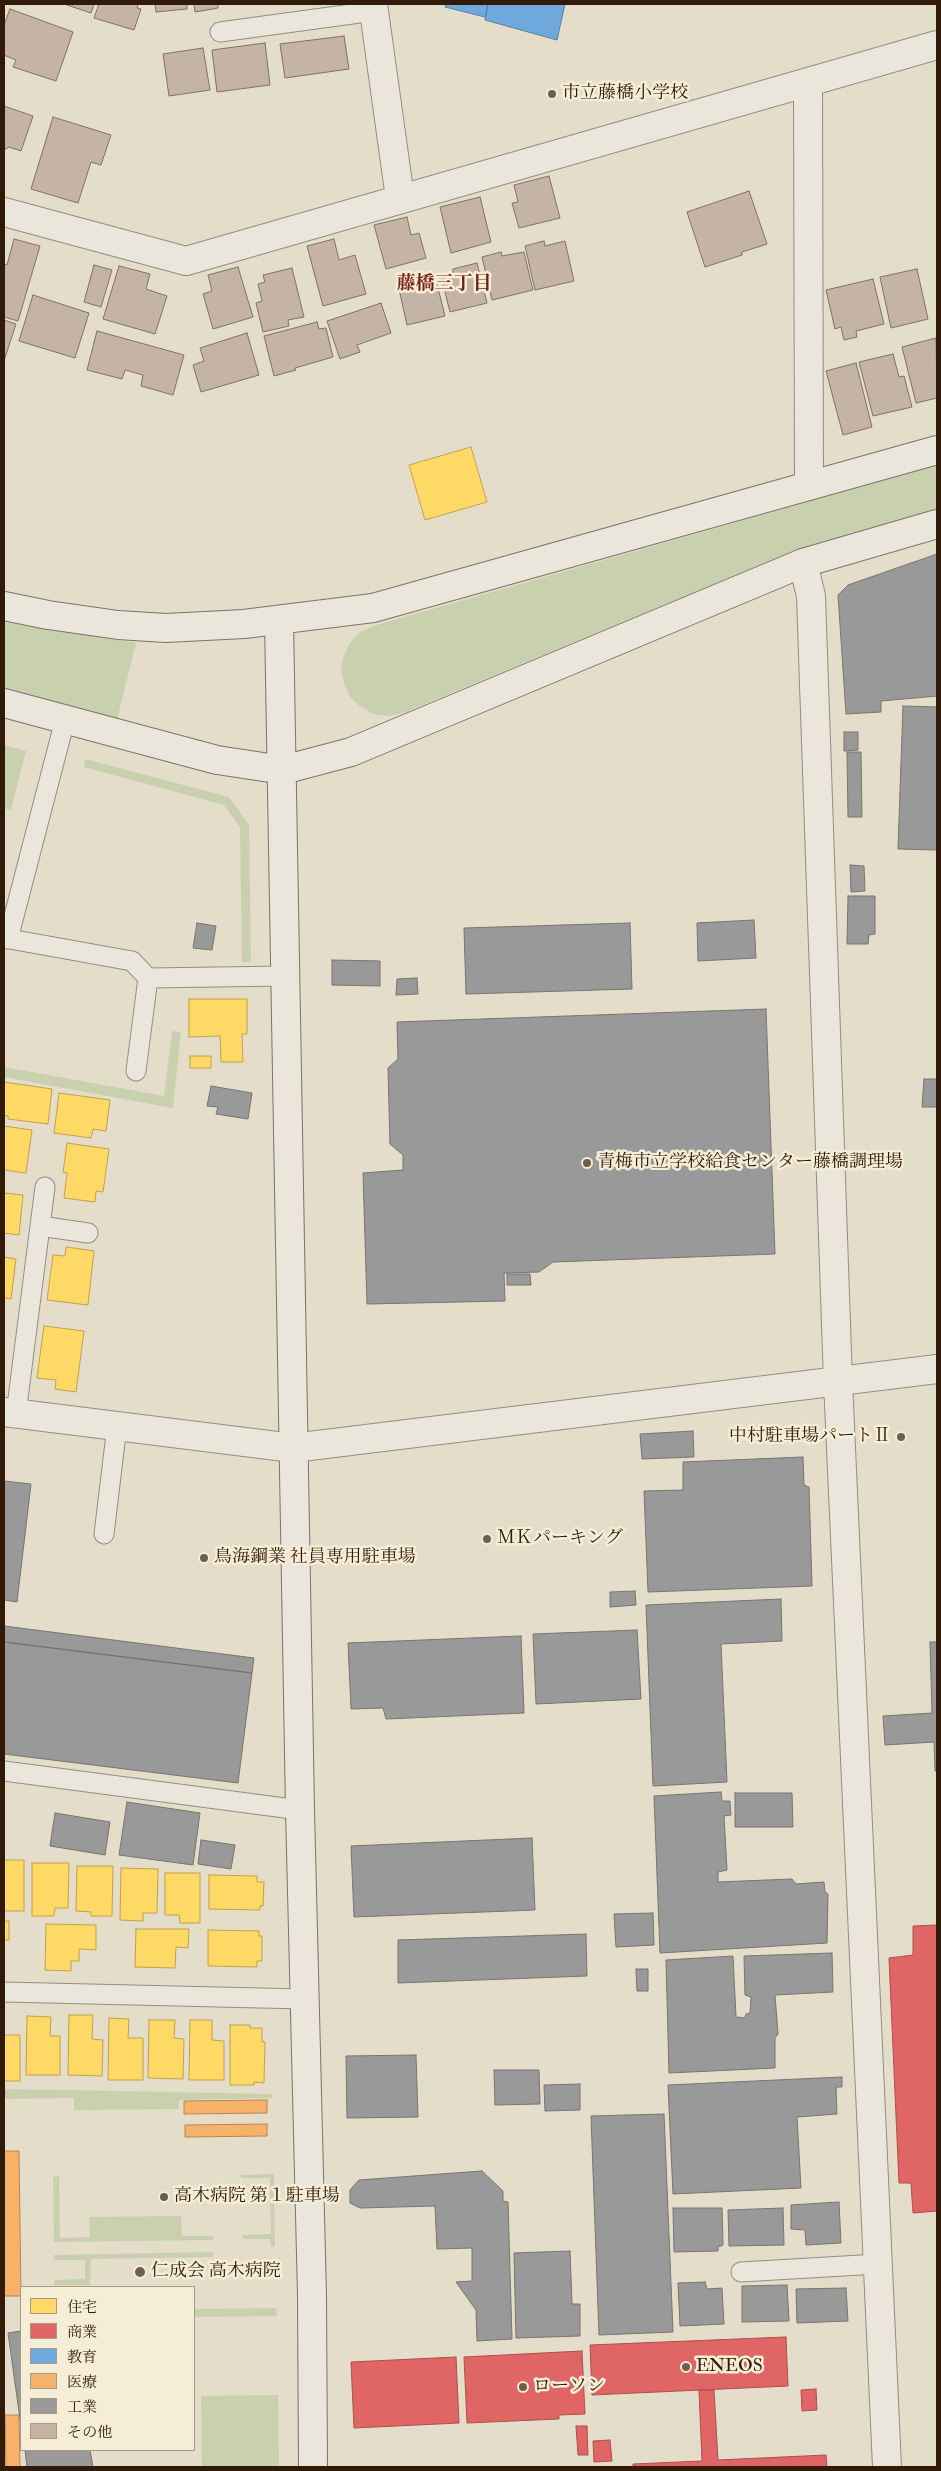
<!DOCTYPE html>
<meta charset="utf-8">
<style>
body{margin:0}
#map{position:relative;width:941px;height:2471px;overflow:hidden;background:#e4ddc9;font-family:"IM FELL Double Pica","Noto Serif JP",serif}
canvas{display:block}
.frame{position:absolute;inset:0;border:5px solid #321a09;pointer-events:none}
.legend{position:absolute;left:20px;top:2286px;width:175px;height:165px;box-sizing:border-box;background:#f5edd5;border:1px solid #a79983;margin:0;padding:6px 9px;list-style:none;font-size:15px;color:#321a09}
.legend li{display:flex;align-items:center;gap:10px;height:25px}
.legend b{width:25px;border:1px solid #a79983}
</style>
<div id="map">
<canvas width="941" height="2471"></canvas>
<div class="frame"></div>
<ul class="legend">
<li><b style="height:14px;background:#ffd966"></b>住宅</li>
<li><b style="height:14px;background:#e06666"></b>商業</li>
<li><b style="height:14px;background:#6fa8dc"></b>教育</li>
<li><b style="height:14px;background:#f6b26b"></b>医療</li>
<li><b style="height:14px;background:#999"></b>工業</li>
<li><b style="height:14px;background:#c5b4a5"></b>その他</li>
</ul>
</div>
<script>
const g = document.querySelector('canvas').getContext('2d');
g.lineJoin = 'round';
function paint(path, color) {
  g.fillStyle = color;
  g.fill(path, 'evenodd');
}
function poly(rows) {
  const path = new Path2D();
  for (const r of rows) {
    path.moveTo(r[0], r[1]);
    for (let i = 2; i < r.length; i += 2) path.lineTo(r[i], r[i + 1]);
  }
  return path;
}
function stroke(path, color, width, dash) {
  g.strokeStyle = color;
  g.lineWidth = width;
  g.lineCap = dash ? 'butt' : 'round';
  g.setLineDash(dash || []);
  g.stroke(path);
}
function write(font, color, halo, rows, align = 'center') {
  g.font = font + ' "IM FELL Double Pica","Noto Serif JP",serif';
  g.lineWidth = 5;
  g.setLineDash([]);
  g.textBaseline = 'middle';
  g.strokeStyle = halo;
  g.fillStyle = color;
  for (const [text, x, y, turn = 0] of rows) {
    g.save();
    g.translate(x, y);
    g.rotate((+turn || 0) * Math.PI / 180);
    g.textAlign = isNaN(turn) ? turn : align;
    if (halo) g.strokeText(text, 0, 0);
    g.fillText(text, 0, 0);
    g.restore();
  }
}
const green = poly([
 [937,465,937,509,799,549,403,713,388,716,374,714,361,707,350,697,344,683,341,669,344,655,350,643,360,632,373,626],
 [4,622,136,643,117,720,4,689],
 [4,745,26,751,11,810,4,808],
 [85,759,229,797,249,825,251,962,242,962,240,827,224,805,84,767],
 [172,1031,181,1032,173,1108,4,1077,4,1067,164,1096],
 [4,2089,65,2090,272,2094,272,2098,179,2100,179,2109,74,2110,74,2098,4,2099],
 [274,2174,275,2247,271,2247,270,2239,243,2239,242,2235,271,2234,270,2178,241,2178,241,2175],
 [59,2176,60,2238,90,2237,89,2217,181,2216,182,2236,213,2236,213,2240,54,2242,53,2177],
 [213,2252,213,2257,91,2259,90,2285,54,2285,55,2280,85,2279,85,2260,54,2260,54,2255],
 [276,2308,277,2316,194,2317,194,2309],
 [278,2395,279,2467,202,2467,201,2396]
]);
const homes = poly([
 [471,447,487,502,425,520,409,465,471,447],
 [189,999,247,999,247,1034,242,1034,243,1062,221,1062,220,1036,189,1037,189,999],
 [190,1056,211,1056,211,1068,190,1068,190,1056],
 [4,1082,52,1089,48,1124,8,1119,8,1116,4,1115,4,1082],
 [59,1093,110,1100,106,1131,93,1129,91,1138,54,1133,59,1093],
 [4,1126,32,1130,26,1173,4,1170,4,1126],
 [67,1143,109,1149,103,1192,96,1191,95,1202,64,1198,67,1173,63,1172,67,1143],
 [4,1193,23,1195,19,1235,4,1233,4,1193],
 [66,1247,94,1251,88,1305,47,1300,53,1255,65,1256,66,1247],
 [4,1257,16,1259,11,1299,4,1298,4,1257],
 [44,1326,84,1331,76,1392,55,1389,56,1380,37,1378,44,1326],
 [4,1860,24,1860,24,1911,4,1911,4,1860],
 [32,1863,69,1863,68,1908,55,1908,54,1916,32,1916,32,1863],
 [77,1866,113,1866,112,1916,91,1916,91,1912,76,1911,77,1866],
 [121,1868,158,1869,157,1913,143,1913,143,1921,120,1920,121,1868],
 [165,1873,200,1873,200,1923,180,1923,179,1915,165,1915,165,1873],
 [209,1875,257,1876,257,1882,264,1882,263,1906,260,1906,260,1910,209,1909,209,1875],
 [4,1921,9,1921,9,1940,4,1940,4,1921],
 [46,1924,96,1925,96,1950,79,1949,79,1961,71,1961,71,1971,45,1970,46,1924],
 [136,1929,189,1929,188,1948,176,1947,175,1968,135,1967,136,1929],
 [208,1930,259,1931,259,1936,262,1936,262,1961,257,1961,257,1967,208,1966,208,1930],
 [69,2015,93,2015,92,2039,103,2040,102,2076,68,2075,69,2015],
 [27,2016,51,2017,50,2036,60,2036,60,2075,26,2075,27,2016],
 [109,2018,129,2019,128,2038,143,2038,143,2080,108,2080,109,2018],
 [149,2020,175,2020,174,2038,184,2039,183,2079,148,2078,149,2020],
 [190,2020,212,2020,212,2040,224,2041,224,2080,189,2080,190,2020],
 [230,2025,250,2025,250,2028,262,2028,262,2042,265,2042,264,2083,254,2082,254,2085,230,2085,230,2025],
 [4,2035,20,2035,20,2081,4,2081,4,2035]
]);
const shops = poly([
 [937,1925,937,2211,913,2213,911,2183,899,2183,889,1958,913,1955,913,1926,937,1925],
 [786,2337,788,2386,592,2395,590,2345,786,2337],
 [582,2351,585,2414,559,2415,559,2419,467,2423,464,2357,582,2351],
 [456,2357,459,2423,354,2428,351,2362,456,2357],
 [816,2389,817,2410,802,2411,801,2390,816,2389],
 [699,2390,714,2390,718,2460,826,2455,827,2467,633,2467,633,2464,702,2461,699,2390],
 [576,2426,587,2426,588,2455,578,2455,576,2426],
 [610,2440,612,2461,594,2462,593,2441,610,2440]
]);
const schools = poly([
 [446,4,488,4,485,17,445,7,446,4],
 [488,4,565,4,557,40,485,20,488,4]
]);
const health = poly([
 [267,2100,267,2113,184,2114,184,2101,267,2100],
 [267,2124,267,2136,185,2137,185,2125,267,2124],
 [4,2151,19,2151,21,2296,4,2296,4,2151],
 [5,2415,19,2415,20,2467,6,2467,5,2415]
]);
const industry = poly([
 [937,554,937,696,881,701,881,712,846,714,838,595,848,585,937,554],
 [903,706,937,707,937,850,898,849,903,706],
 [844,732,858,732,858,750,844,751,844,732],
 [847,752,861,752,862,817,848,817,847,752],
 [850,865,864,866,865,891,851,892,850,865],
 [848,896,875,896,875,934,869,935,868,944,847,944,848,896],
 [754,920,756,958,698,961,697,923,754,920],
 [197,923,216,926,212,950,193,948,197,923],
 [630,923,632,989,466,994,464,928,630,923],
 [332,960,380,961,380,986,332,985,332,960],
 [417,978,418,994,396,995,397,979,417,978],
 [766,1009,775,1254,553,1262,539,1272,504,1273,505,1301,367,1304,363,1173,403,1170,403,1155,390,1144,388,1068,398,1059,397,1022,766,1009],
 [924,1079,937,1079,937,1107,922,1107,924,1079],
 [211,1086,252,1093,248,1119,216,1114,218,1107,207,1106,211,1086],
 [507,1274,530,1274,531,1285,507,1285,507,1274],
 [693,1431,694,1457,642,1459,640,1434,693,1431],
 [803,1457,804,1485,809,1487,812,1586,648,1592,644,1491,683,1490,683,1462,803,1457],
 [4,1481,31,1484,17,1602,4,1600,4,1481],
 [635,1591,636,1605,610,1607,610,1592,635,1591],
 [781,1599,782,1641,721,1644,727,1782,653,1786,646,1605,781,1599],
 [4,1626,254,1658,252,1673,4,1642,4,1626],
 [637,1630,641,1699,536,1704,533,1634,637,1630],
 [521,1636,524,1713,386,1719,383,1708,351,1709,348,1643,521,1636],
 [4,1642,252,1673,238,1783,4,1754,4,1642],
 [930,1642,937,1642,937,1771,935,1771,934,1742,885,1745,883,1716,932,1713,930,1642],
 [721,1792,722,1801,730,1801,731,1815,724,1816,727,1870,718,1872,718,1882,792,1879,796,1884,824,1882,825,1892,828,1894,827,1943,660,1953,654,1796,721,1792],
 [735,1793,792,1793,793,1827,735,1827,735,1793],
 [127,1802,200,1813,193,1865,119,1855,127,1802],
 [55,1813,110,1822,105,1855,50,1846,55,1813],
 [532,1838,535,1910,354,1917,351,1846,532,1838],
 [201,1840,235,1845,231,1869,198,1864,201,1840],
 [653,1913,654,1945,616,1947,614,1914,653,1913],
 [586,1934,587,1976,398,1983,398,1940,586,1934],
 [832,1953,833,1992,775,1995,778,2034,775,2038,775,2068,669,2073,666,1960,733,1956,736,2017,745,2018,746,2014,750,2013,751,1997,745,1995,744,1956,832,1953],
 [636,1969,648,1969,648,1991,637,1991,636,1969],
 [416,2055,418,2117,347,2118,346,2056,416,2055],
 [494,2070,539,2070,540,2104,495,2105,494,2070],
 [842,2077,842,2087,836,2087,837,2114,797,2117,801,2188,673,2194,668,2085,842,2077],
 [580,2084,580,2110,545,2111,544,2085,580,2084],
 [664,2114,673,2332,599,2335,591,2116,664,2114],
 [482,2171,503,2191,503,2201,508,2202,512,2339,477,2341,476,2310,456,2282,472,2281,472,2248,437,2249,435,2206,360,2208,350,2203,350,2190,359,2180,482,2171],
 [839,2202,841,2243,806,2245,805,2230,791,2229,791,2205,839,2202],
 [673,2208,722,2208,723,2245,718,2247,718,2251,674,2252,673,2208],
 [783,2208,784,2245,729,2246,728,2210,783,2208],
 [570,2251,572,2304,580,2304,580,2336,516,2338,514,2253,570,2251],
 [705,2282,707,2289,722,2288,724,2324,680,2326,678,2283,705,2282],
 [787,2285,789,2321,742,2322,742,2286,787,2285],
 [846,2288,848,2321,797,2323,796,2289,846,2288],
 [21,2331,21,2426,8,2333,21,2331],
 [25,2450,90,2450,93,2467,27,2467,25,2450]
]);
const building = poly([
 [64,4,94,4,91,13,64,4],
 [99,4,138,4,137,8,141,9,134,30,94,18,99,4],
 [155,4,187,4,187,9,156,12,155,4],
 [194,4,218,4,218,8,195,12,194,4],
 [10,9,73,32,56,81,13,67,16,60,4,55,4,25,10,9],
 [344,36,349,69,285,78,280,44,344,36],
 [265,43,270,85,217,92,212,50,265,43],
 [203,48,210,90,169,96,163,54,203,48],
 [4,106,33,116,21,151,9,147,4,150,4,106],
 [53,117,111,135,101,165,91,162,78,203,31,189,53,117],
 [549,176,560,218,519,228,512,203,518,202,514,185,549,176],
 [749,191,767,244,742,252,742,255,705,267,687,212,749,191],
 [480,197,491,242,451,253,440,207,480,197],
 [407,217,411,235,419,233,426,258,386,269,374,225,407,217],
 [14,239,40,246,18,321,4,317,4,264,7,265,14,239],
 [334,239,339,260,355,255,366,294,323,306,307,246,334,239],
 [544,241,545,246,565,241,574,281,535,290,525,246,544,241],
 [501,252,502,256,524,252,533,290,492,300,482,257,501,252],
 [477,263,487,303,450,312,441,276,453,273,453,269,477,263],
 [94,265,112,270,101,307,84,302,94,265],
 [119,266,150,274,146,289,167,296,155,334,103,319,119,266],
 [238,267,253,317,213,329,203,294,212,291,208,275,238,267],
 [292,268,304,317,288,320,289,326,263,332,256,303,262,301,258,284,265,282,263,275,292,268],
 [917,269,928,319,891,328,880,277,917,269],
 [435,276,445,316,407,325,399,289,410,286,410,282,435,276],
 [873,279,884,324,856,331,857,337,844,340,841,327,835,329,826,290,873,279],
 [33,295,89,313,75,358,19,341,33,295],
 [381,303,391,333,357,345,360,352,340,359,327,321,381,303],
 [4,320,16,324,4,361,4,320],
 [317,322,319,329,326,328,333,357,295,368,296,370,274,376,264,336,317,322],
 [97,331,184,355,173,395,141,386,143,375,125,370,122,379,87,370,97,331],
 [247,333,259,375,201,392,193,365,204,361,200,348,247,333],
 [936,338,937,398,916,403,902,347,936,338],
 [893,354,899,377,904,376,912,407,873,416,859,362,893,354],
 [856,363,872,427,843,435,826,371,856,363]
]);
const lane = poly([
 [220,32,374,11],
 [4,938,132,961,148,978,136,1071],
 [8,939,65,720],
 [148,978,286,976],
 [40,1226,88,1233],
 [16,1414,45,1187],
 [104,1534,117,1426],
 [4,1771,300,1810],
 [4,1992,304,1999],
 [741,2272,878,2264]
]);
const street = poly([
 [373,4,400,198],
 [808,83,809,486],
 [4,212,186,261,937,45],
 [803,563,811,596,838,1382,887,2467],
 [4,1412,293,1448,937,1369]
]);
const secondary = poly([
 [4,606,48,615,118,625,166,628,244,624,373,608,937,450],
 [279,621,300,1810,312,2295,313,2467],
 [4,703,217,760,283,770,351,752,803,563,937,524]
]);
const markers = [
 [552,94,5,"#705e4c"],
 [587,1163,5,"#705e4c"],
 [901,1437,5,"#705e4c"],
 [487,1539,5,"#705e4c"],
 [204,1558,5,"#705e4c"],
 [164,2197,5,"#705e4c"],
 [140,2272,6,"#705e4c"],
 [686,2367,5,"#705e4c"],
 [523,2387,5,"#705e4c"]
];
const poiNames = [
 ["市立藤橋小学校",562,94],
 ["青梅市立学校給食センター藤橋調理場",597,1163],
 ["中村駐車場パートⅡ",891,1437,"right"],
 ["ＭＫパーキング",497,1539],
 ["鳥海鋼業 社員専用駐車場",214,1558],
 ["高木病院 第１駐車場",174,2197],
 ["仁成会 高木病院",151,2272],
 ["ENEOS",696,2367],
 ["ローソン",533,2387]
];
const neighbourhoodNames = [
 ["藤橋三丁目",444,285]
];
paint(green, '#c9d0ad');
paint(homes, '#ffd966');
stroke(homes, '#c2a04a', 1);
paint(shops, '#e06666');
stroke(shops, '#ac4f4a', 1);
paint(schools, '#6fa8dc');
stroke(schools, '#5d7d9d', 1);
paint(health, '#f6b26b');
stroke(health, '#bb844e', 1);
paint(industry, '#999');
stroke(industry, '#7a736e', 1);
paint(building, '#c5b4a5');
stroke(building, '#7b7367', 1);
stroke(lane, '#948d80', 21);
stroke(street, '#948d80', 30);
stroke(secondary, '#7b7367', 30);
stroke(lane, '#eae6dc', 19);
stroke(street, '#eae6dc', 28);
stroke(secondary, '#eae6dc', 28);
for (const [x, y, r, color] of markers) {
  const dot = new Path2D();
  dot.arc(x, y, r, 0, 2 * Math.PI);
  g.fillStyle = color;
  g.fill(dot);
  stroke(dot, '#f5edd5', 2);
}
write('18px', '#321a09', '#f5edd5', poiNames, 'left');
write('bold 19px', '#7a1f14', '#f5edd5', neighbourhoodNames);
</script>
